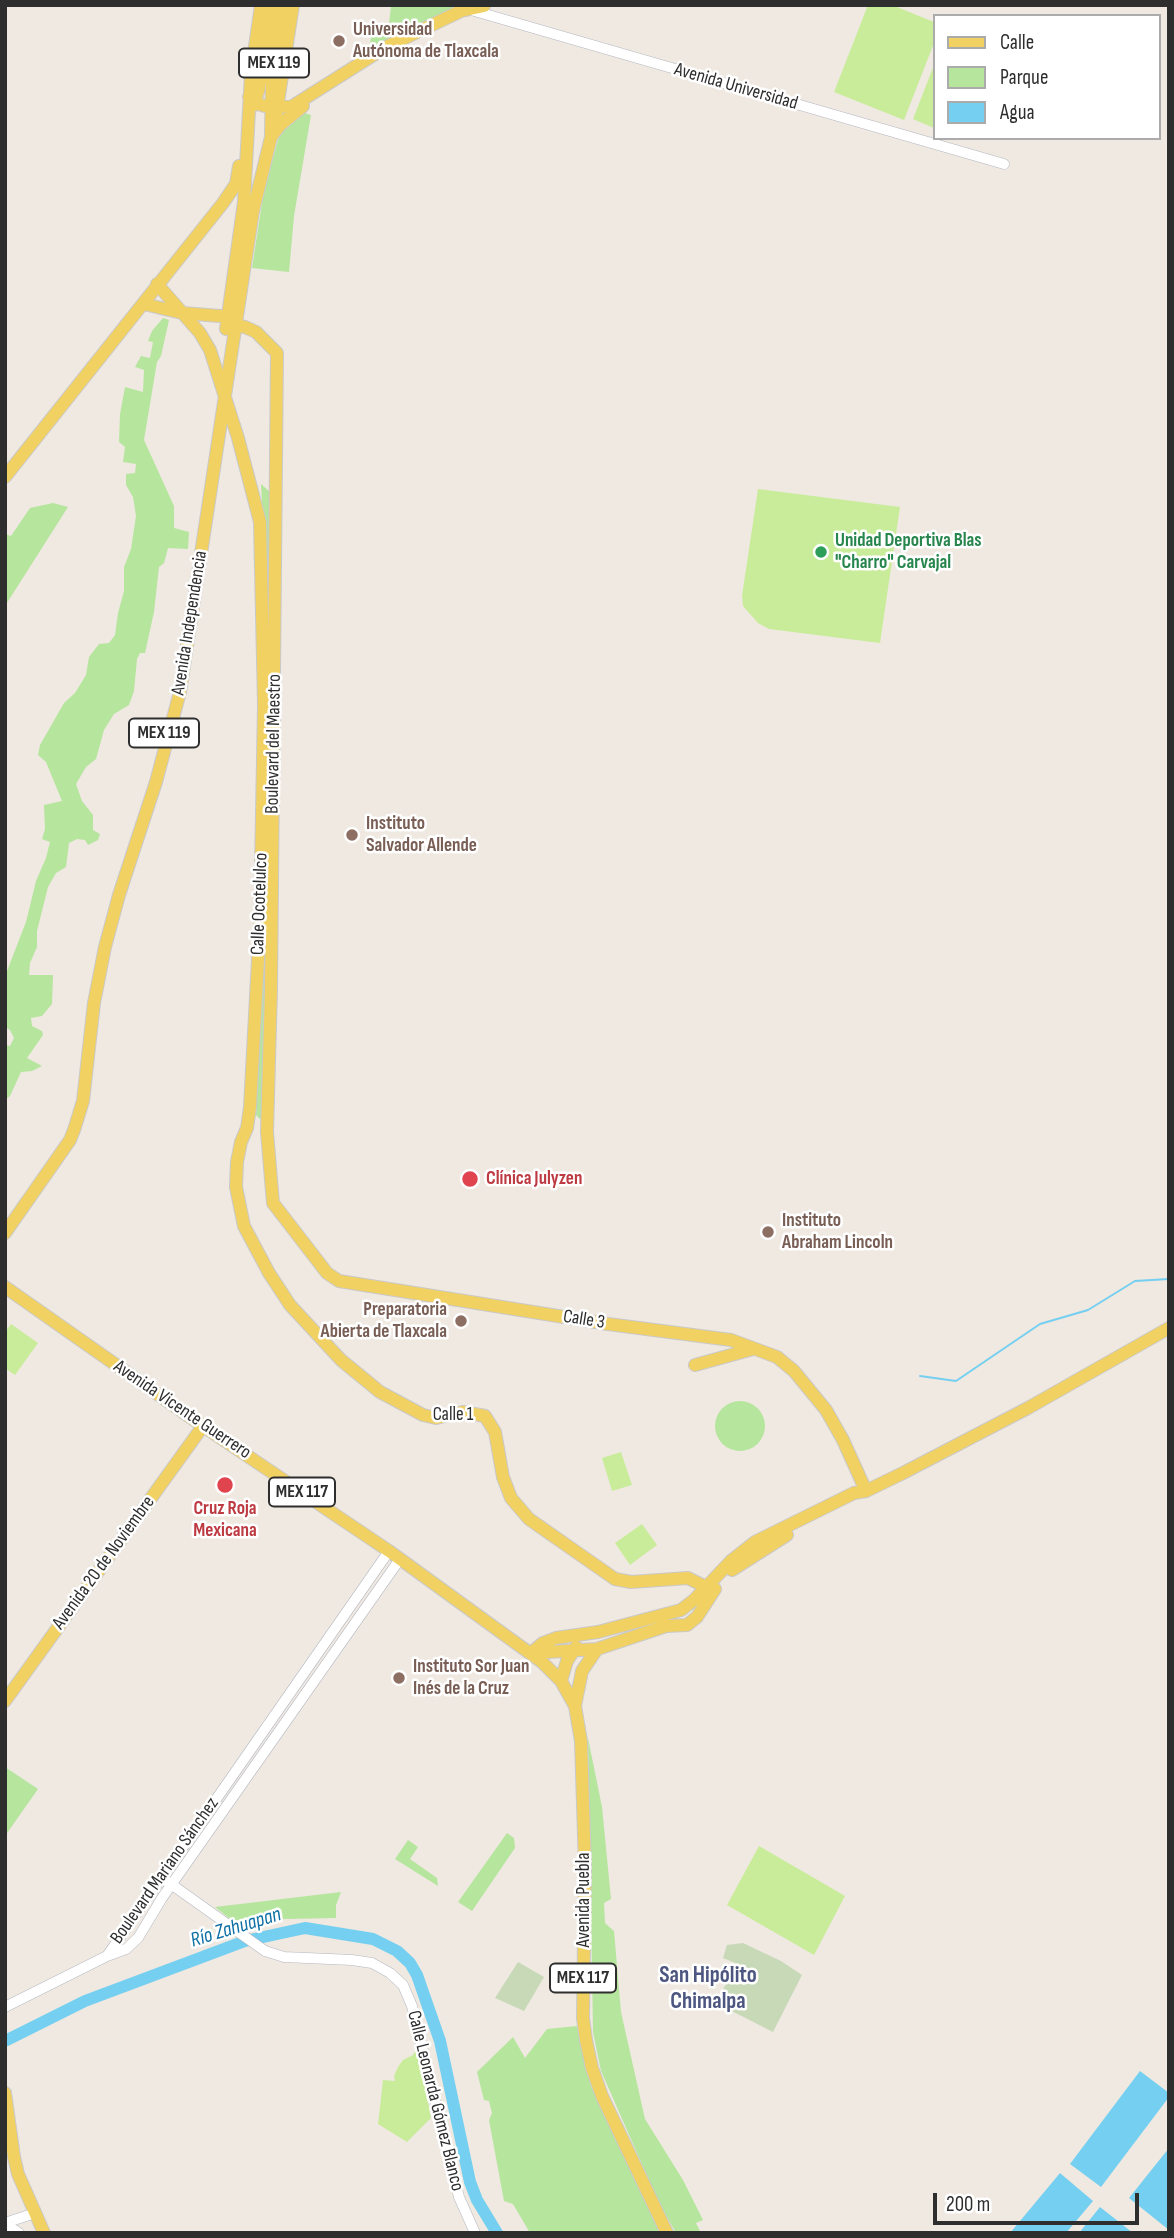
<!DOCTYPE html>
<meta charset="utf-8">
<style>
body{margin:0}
#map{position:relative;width:1174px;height:2238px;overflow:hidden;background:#efe9e1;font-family:"Sofia Sans Condensed",sans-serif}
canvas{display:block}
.frame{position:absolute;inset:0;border:7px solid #2e2e2e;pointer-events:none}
.legend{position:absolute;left:933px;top:14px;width:228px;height:126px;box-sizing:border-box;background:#fff;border:2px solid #ababab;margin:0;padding:9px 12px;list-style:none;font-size:21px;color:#2e2e2e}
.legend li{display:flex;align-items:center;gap:14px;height:35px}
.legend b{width:35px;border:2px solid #ababab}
.scale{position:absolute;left:933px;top:2193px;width:206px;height:32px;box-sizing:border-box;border:4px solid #2e2e2e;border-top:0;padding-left:9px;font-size:21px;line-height:24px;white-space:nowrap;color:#2e2e2e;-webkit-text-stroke:5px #fff;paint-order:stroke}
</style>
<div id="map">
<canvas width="1174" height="2238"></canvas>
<div class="frame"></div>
<ul class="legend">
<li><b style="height:9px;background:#f2d163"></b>Calle</li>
<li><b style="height:19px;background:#b6e59e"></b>Parque</li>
<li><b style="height:19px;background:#75cff0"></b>Agua</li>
</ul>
<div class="scale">200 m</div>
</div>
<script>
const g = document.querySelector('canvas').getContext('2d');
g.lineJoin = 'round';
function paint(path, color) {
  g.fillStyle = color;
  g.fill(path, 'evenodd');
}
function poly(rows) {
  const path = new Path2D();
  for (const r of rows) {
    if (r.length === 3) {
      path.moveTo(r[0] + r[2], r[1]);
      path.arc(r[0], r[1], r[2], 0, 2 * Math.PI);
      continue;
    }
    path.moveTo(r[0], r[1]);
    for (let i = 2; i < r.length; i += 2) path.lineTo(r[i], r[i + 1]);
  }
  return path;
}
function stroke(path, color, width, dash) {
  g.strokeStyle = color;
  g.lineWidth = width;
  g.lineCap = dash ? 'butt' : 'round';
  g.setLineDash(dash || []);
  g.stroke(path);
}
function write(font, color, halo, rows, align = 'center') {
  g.font = font + ' "Sofia Sans Condensed",sans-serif';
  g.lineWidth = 5;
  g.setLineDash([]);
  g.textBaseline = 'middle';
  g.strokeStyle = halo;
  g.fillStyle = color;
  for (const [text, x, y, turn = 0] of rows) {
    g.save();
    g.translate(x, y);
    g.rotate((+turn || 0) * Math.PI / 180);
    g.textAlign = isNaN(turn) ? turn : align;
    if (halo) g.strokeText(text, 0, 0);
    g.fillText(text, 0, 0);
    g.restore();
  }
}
const green = poly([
 [385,5,465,5,403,32,369,50,372,31,376,31,377,23,389,24,391,6],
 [302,112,311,115,294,216,289,272,252,268,263,196,280,132],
 [163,318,169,320,161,356,157,362,144,440,174,506,174,528,189,532,188,549,168,548,164,563,159,567,154,612,145,653,140,653,137,659,134,691,129,705,114,714,104,730,96,759,86,767,76,784,82,801,93,815,93,830,100,834,98,840,88,845,85,840,77,839,69,843,66,867,56,873,48,887,37,931,37,947,30,963,29,975,53,975,52,1004,42,1016,31,1018,32,1026,42,1031,43,1035,27,1058,42,1066,32,1071,21,1072,10,1096,5,1100,5,1045,10,1046,14,1038,10,1030,5,1027,5,970,7,971,26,922,36,881,46,858,50,842,42,839,45,829,44,805,62,801,46,762,38,755,40,745,64,703,75,693,86,675,89,657,99,644,109,643,115,635,118,613,124,591,124,567,131,549,136,516,133,497,126,485,126,474,135,473,136,464,123,462,125,447,119,442,120,414,125,387,143,392,144,370,135,367,141,356,150,358,153,342,148,341,152,331],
 [261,484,270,492,265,1116,260,1119,256,1115,263,956,268,626],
 [53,503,68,507,5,606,5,534,11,536,30,508],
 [740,1426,25],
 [588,1738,602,1807,611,1899,604,1903,605,1923,614,1931,621,2012,645,2119,683,2180,703,2220,696,2223,701,2233,676,2233,659,2203,601,2071,593,2032],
 [5,1767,38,1789,5,1836],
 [507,1833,514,1838,515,1848,472,1911,458,1902],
 [408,1840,418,1847,410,1859,437,1878,438,1886,395,1859],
 [341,1892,336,1905,336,1918,285,1919,239,1926,215,1907],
 [577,2026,591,2086,662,2233,530,2233,513,2204,504,2201,489,2120,492,2113,489,2101,484,2100,477,2072,513,2037,525,2058,547,2029]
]);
const cemetery = poly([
 [743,1943,781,1961,802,1975,773,2032,716,2003,728,1980,744,1985,748,1968,723,1958,727,1945],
 [518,1962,544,1977,524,2011,495,1998]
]);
const pitch = poly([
 [868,5,892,5,934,22,934,43,904,120,834,92],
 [934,65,934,128,913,119],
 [758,489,900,507,880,643,769,629,758,623,743,606,742,596],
 [11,1324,38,1343,15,1375,5,1368,5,1332],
 [621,1452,632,1485,612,1491,602,1458],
 [642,1524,657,1545,630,1565,615,1543],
 [759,1846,845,1896,814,1955,727,1905],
 [418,2047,431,2118,407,2142,378,2124,383,2080,395,2081,394,2076,398,2067,403,2060,413,2055]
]);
const water = poly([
 [1140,2071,1169,2093,1169,2097,1101,2187,1070,2164],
 [1169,2148,1169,2230,1129,2198],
 [1060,2173,1093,2201,1066,2233,1010,2233],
 [1100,2207,1133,2233,1079,2233]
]);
const stream = poly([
 [920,1376,956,1381,1040,1324,1088,1310,1135,1281,1169,1279]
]);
const river = poly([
 [5,2041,85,2001,245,1941,305,1928,373,1939,397,1951,410,1963,417,1975,440,2041,470,2182,477,2200,497,2233]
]);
const minor = poly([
 [471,10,1004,164],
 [161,1877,265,1951,284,1957,352,1960,372,1963,390,1973,403,1985,412,2006,459,2197,475,2233],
 [107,1956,389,1551],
 [5,2007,107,1956,126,1949,138,1938,162,1898,400,1559],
 [5,2223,35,2213],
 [5,2224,19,2233]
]);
const major = poly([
 [249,97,258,104,265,106,291,107,386,47,461,11,484,6],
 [254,105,259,88,271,5],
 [276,115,293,5],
 [271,137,280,125,303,106],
 [157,284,200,333,210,350,238,438,260,522,264,705,260,923,250,1107,247,1128,241,1142,237,1162,236,1187,244,1226,269,1273,290,1305,341,1360,380,1392,423,1415,436,1418,463,1412,485,1416,495,1432,503,1477,511,1498,529,1519,615,1579,631,1582,688,1578,702,1585,710,1595],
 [144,304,182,313,233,317],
 [227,324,245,327,256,332,277,353,271,989,267,1132,273,1203,327,1273,339,1281,608,1324,731,1340,777,1357,794,1371,826,1410,843,1440,866,1491],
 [226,329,244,202,251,74,261,5],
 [5,477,223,203,236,184,239,166],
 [5,1233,70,1140,74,1130,83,1101,94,1003,105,947,119,895,156,782,180,692,253,211,271,137,272,76,282,5],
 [5,1287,203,1426,389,1551,542,1662,561,1681,575,1706,581,1741,585,1867,583,2018,586,2040,592,2068,602,2096,667,2233],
 [695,1365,753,1349],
 [732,1570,787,1535],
 [531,1653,543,1643,556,1638,598,1632,681,1610,694,1600,731,1561,755,1542,854,1493,866,1491,903,1473,1028,1408,1169,1328],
 [531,1653,597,1649,666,1626,687,1625,697,1617,715,1589],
 [561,1681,567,1661,576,1647],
 [5,1701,203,1426],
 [575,1706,582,1671,597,1649],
 [5,2093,14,2157,18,2174,44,2233]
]);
const markers = [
 [339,41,7,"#8d6e63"],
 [821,552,7,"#2e9e5b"],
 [352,835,7,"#8d6e63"],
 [470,1179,9,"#e0444e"],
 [768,1232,7,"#8d6e63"],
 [461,1321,7,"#8d6e63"],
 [225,1485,9,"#e0444e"],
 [399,1678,7,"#8d6e63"]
];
const shields = [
 [274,63,70],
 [164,733,70],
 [302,1492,66],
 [583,1978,66]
];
const shieldNames = [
 ["MEX 119",274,63],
 ["MEX 119",164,733],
 ["MEX 117",302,1492],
 ["MEX 117",583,1978]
];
const educationNames = [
 ["Universidad",353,30],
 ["Autónoma de Tlaxcala",353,52],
 ["Instituto",366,824],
 ["Salvador Allende",366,846],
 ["Instituto",782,1221],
 ["Abraham Lincoln",782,1243],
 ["Preparatoria",447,1310,"right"],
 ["Abierta de Tlaxcala",447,1332,"right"],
 ["Instituto Sor Juan",413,1667],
 ["Inés de la Cruz",413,1689]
];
const streetNames = [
 ["Avenida Universidad",736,87,16],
 ["Avenida Independencia",190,623,-81],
 ["Boulevard del Maestro",274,744,-89],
 ["Calle Ocotelulco",260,904,-88],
 ["Calle 3",584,1320,9],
 ["Avenida Vicente Guerrero",182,1410,34],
 ["Calle 1",453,1415],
 ["Avenida 20 de Noviembre",104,1563,-54],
 ["Boulevard Mariano Sánchez",165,1871,-55],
 ["Avenida Puebla",584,1900,-90],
 ["Calle Leonarda Gómez Blanco",435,2101,76]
];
const leisureNames = [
 ["Unidad Deportiva Blas",835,541],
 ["\"Charro\" Carvajal",835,563]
];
const healthNames = [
 ["Clínica Julyzen",486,1179],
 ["Cruz Roja",225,1509,"center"],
 ["Mexicana",225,1531,"center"]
];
const waterNames = [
 ["Río Zahuapan",236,1928,-17]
];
const quarterNames = [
 ["San Hipólito",708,1976],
 ["Chimalpa",708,2002]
];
paint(green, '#b6e59e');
paint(cemetery, '#c8d9b8');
paint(pitch, '#c9ec9a');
paint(water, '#75cff0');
stroke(stream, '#75cff0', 2);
stroke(river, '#75cff0', 12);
stroke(minor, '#b4b7c1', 11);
stroke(major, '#c9c9c9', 14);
stroke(minor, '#fff', 10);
stroke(major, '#f2d163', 12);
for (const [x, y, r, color] of markers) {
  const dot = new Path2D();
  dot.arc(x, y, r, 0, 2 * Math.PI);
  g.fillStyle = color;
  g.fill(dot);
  stroke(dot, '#fff', 2.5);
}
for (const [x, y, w] of shields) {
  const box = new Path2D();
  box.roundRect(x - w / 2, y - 14.5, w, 29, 5);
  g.fillStyle = '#fff';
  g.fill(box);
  stroke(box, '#2e2e2e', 2);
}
write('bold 18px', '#2e2e2e', null, shieldNames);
write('bold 19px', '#785e54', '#fff', educationNames, 'left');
write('19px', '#2e2e2e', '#fff', streetNames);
write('bold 19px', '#27864d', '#fff', leisureNames, 'left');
write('bold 19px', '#be3a42', '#fff', healthNames, 'left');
write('italic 21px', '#0d6fa3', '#fff', waterNames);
write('bold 23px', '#4d5680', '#fff', quarterNames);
</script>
